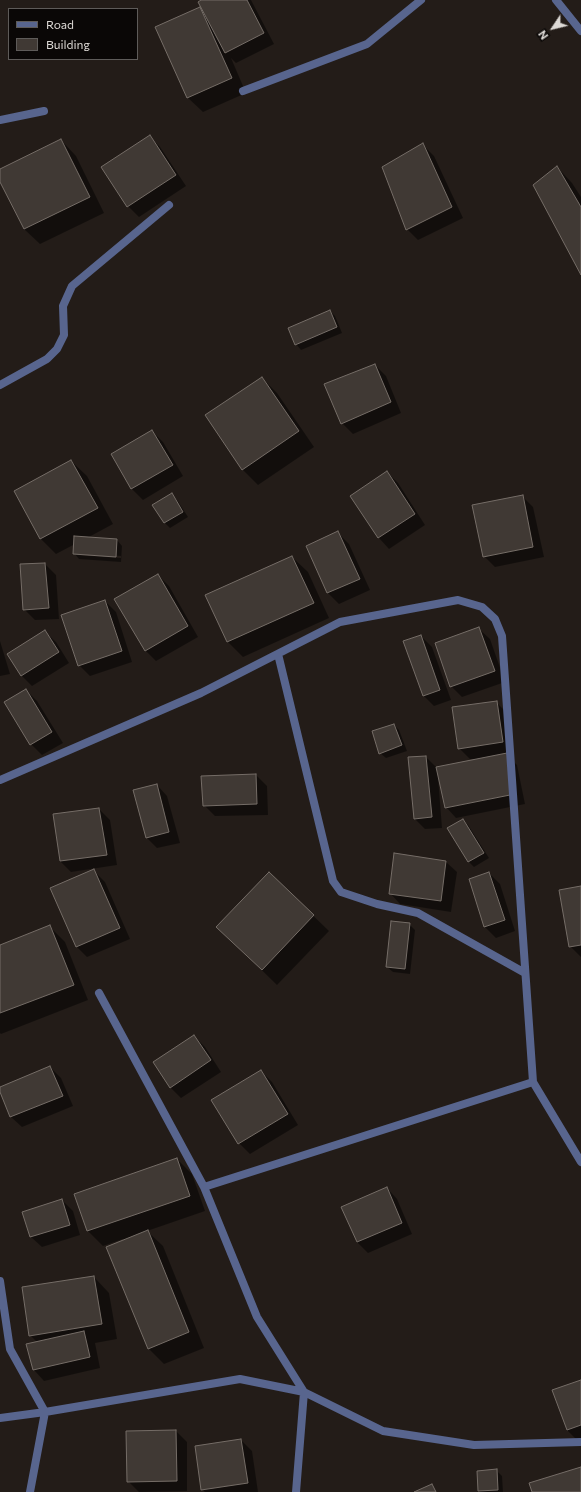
<!DOCTYPE html>
<style>
body{margin:0}
#map{position:relative;width:581px;height:1492px;overflow:hidden;background:#231c18;font-family:Commissioner,sans-serif}
canvas{display:block}
.legend{position:absolute;left:8px;top:8px;width:130px;height:52px;box-sizing:border-box;background:#0a0706;border:1px solid #5e5b59;margin:0;padding:5px 7px;list-style:none;font-size:12px;color:#ddd9d5}
.legend li{display:flex;align-items:center;gap:8px;height:20px}
.legend b{width:20px;border:1px solid #5e5b59}
.north{position:absolute;left:533px;top:8px;width:40px;height:40px;-webkit-text-stroke:3px #0a0706;paint-order:stroke;rotate:235deg;font-size:11px;font-weight:700;line-height:16px;text-align:center;color:#ddd9d5}
.north::after{content:'';display:block;margin:auto;width:14px;height:18px;background:#ddd9d5;clip-path:polygon(50% 0,100% 100%,50% 72%,0 100%)}
</style>
<div id="map">
<canvas width="581" height="1492"></canvas>
<ul class="legend">
<li><b style="height:5px;background:#58658e"></b>Road</li>
<li><b style="height:11px;background:#403934"></b>Building</li>
</ul>
<div class="north">N</div>
</div>
<script>
const g = document.querySelector('canvas').getContext('2d');
g.lineJoin = 'round';
function paint(path, color) {
  g.fillStyle = color;
  g.fill(path, 'evenodd');
}
function poly(rows) {
  const path = new Path2D();
  for (const r of rows) {
    path.moveTo(r[0], r[1]);
    for (let i = 2; i < r.length; i += 2) path.lineTo(r[i], r[i + 1]);
  }
  return path;
}
function stroke(path, color, width, dash) {
  g.strokeStyle = color;
  g.lineWidth = width;
  g.lineCap = dash ? 'butt' : 'round';
  g.setLineDash(dash || []);
  g.stroke(path);
}
const shadow = poly([
 [203,0,251,0,274,44,236,63,231,58,246,93,203,112,187,97,200,8,204,11],
 [150,137,160,147,186,186,139,217,128,206],
 [61,140,76,156,104,213,40,244,24,229,0,179,0,170],
 [423,145,434,156,463,218,418,240,407,229],
 [557,167,572,183,581,197,581,273],
 [330,311,335,316,342,333,301,350,296,344],
 [375,365,386,376,401,413,353,434,342,423],
 [262,378,277,393,314,447,258,485,242,469],
 [152,431,163,442,183,476,143,500,132,489,112,455],
 [71,461,87,476,113,524,87,538,117,540,122,546,121,562,79,559,74,553,75,544,56,554,41,539,15,491],
 [78,553,121,556,121,558,78,555],
 [387,472,398,483,425,525,389,549,379,538,351,496],
 [172,495,177,500,188,517,170,528,165,523,154,506],
 [522,496,533,507,544,557,495,567,484,556],
 [338,533,349,544,370,590,339,604,328,593,307,546],
 [292,557,308,572,329,618,243,657,228,642,206,596],
 [45,564,56,575,59,619,35,620,24,609],
 [158,575,169,586,198,637,156,661,145,650],
 [105,601,116,612,132,662,90,676,79,665],
 [479,629,490,639,505,682,462,697,451,686],
 [45,632,56,642,69,663,32,686,21,675],
 [421,636,432,647,451,700,434,706,423,695],
 [0,641,10,674,0,676],
 [26,690,37,701,63,743,42,755,31,744],
 [496,702,507,713,506,754,517,765,525,804,456,818,446,807,439,777,438,777,442,828,425,829,414,818,426,757,437,768,476,760,475,759,470,759,459,748],
 [394,725,399,730,407,751,386,758,380,753],
 [256,775,267,786,268,815,215,816,204,805],
 [157,785,167,796,180,843,157,848,147,838],
 [99,809,110,820,117,865,71,872,60,861],
 [463,820,468,825,489,858,474,867,469,862,448,829],
 [446,862,457,872,451,912,400,904,390,893],
 [94,871,105,882,130,939,87,957,76,946],
 [269,873,329,931,277,985,233,942],
 [489,873,500,884,515,931,496,938,485,927,470,879],
 [581,887,581,957,570,946],
 [409,924,415,930,410,974,393,972,387,967],
 [49,926,65,942,88,1000,1,1034,0,1033,0,946],
 [194,1036,205,1047,221,1072,181,1098,170,1087],
 [50,1067,61,1078,73,1106,22,1127,11,1117,0,1088],
 [261,1071,272,1082,298,1125,250,1154,239,1143],
 [177,1159,192,1174,205,1211,147,1231,163,1246,204,1348,164,1364,148,1348,123,1239,103,1246,88,1231],
 [387,1188,397,1199,412,1234,368,1253,357,1242,342,1207],
 [62,1200,73,1211,80,1235,42,1247,31,1237],
 [94,1277,109,1293,117,1339,95,1343,100,1368,44,1381,34,1370,38,1343,30,1335],
 [581,1381,581,1440,578,1441,567,1430],
 [176,1431,187,1442,187,1491,139,1492,128,1481],
 [241,1440,252,1451,258,1492,205,1492,202,1489],
 [496,1470,502,1476,503,1492,480,1492,479,1491]
]);
const building = poly([
 [201,0,247,0,264,33,225,53,198,2,201,0],
 [200,7,232,78,187,98,155,27,200,7],
 [150,135,176,175,127,207,101,167,150,135],
 [61,139,90,197,24,229,0,182,0,169,61,139],
 [423,143,452,207,406,230,382,167,423,143],
 [557,166,581,207,581,275,533,185,557,166],
 [330,310,337,327,295,345,288,328,330,310],
 [375,364,391,402,341,424,324,384,375,364],
 [262,377,299,431,242,470,205,415,262,377],
 [152,430,173,465,131,489,111,454,152,430],
 [71,460,98,508,40,539,14,491,71,460],
 [387,471,415,514,378,538,350,496,387,471],
 [172,493,183,512,164,523,152,505,172,493],
 [523,495,533,547,483,557,472,505,523,495],
 [338,531,360,579,327,593,306,546,338,531],
 [74,536,117,539,116,557,73,554,74,536],
 [292,556,314,603,227,642,205,595,292,556],
 [45,563,49,608,23,610,20,564,45,563],
 [158,574,188,626,145,651,114,599,158,574],
 [105,600,122,651,78,666,61,615,105,600],
 [479,627,495,671,450,687,435,643,479,627],
 [45,630,59,652,21,676,7,654,45,630],
 [421,635,440,690,423,696,403,641,421,635],
 [26,689,52,732,30,745,4,702,26,689],
 [497,701,503,742,458,749,452,707,497,701],
 [394,724,402,745,379,754,372,731,394,724],
 [507,753,515,794,445,808,436,767,507,753],
 [426,756,432,817,414,819,408,757,426,756],
 [256,774,257,804,203,806,201,776,256,774],
 [157,784,169,832,146,838,133,790,157,784],
 [99,808,107,855,60,861,53,814,99,808],
 [463,819,484,853,468,862,447,828,463,819],
 [394,853,446,861,441,901,389,894,394,853],
 [94,869,120,928,76,947,50,888,94,869],
 [269,872,314,915,262,970,216,927,269,872],
 [489,872,505,920,484,927,469,879,489,872],
 [581,886,581,945,569,947,559,890,581,886],
 [391,921,410,923,405,969,386,967,391,921],
 [50,925,74,985,0,1013,0,945,50,925],
 [194,1035,211,1060,170,1088,153,1062,194,1035],
 [50,1066,63,1096,10,1117,0,1092,0,1087,50,1066],
 [261,1070,288,1114,238,1144,211,1100,261,1070],
 [177,1158,190,1196,87,1231,74,1194,177,1158],
 [387,1187,402,1223,357,1242,341,1207,387,1187],
 [62,1199,70,1225,30,1237,22,1212,62,1199],
 [148,1230,189,1332,148,1349,106,1247,148,1230],
 [94,1276,102,1324,29,1336,22,1287,94,1276],
 [84,1331,90,1357,33,1370,26,1344,84,1331],
 [581,1380,581,1425,567,1430,552,1390,581,1380],
 [176,1430,177,1481,127,1482,126,1431,176,1430],
 [241,1439,248,1483,201,1490,195,1446,241,1439],
 [581,1467,581,1492,532,1492,529,1483,581,1467],
 [497,1469,498,1490,478,1491,477,1471,497,1469],
 [432,1484,436,1492,414,1492,432,1484]
]);
const minor = poly([
 [556,0,581,31],
 [243,91,367,44,421,0],
 [0,120,44,111],
 [0,385,47,359,57,349,64,335,63,306,72,286,169,205],
 [278,654,333,881,341,892,377,904,418,913,525,973],
 [0,780,201,693,340,622,458,600,482,607,495,619,502,636,533,1082,581,1162],
 [99,993,204,1187,257,1317,304,1392,296,1492],
 [204,1187,533,1082],
 [0,1281,10,1349,45,1412,30,1492],
 [0,1418,45,1412,240,1379,304,1392,383,1431,474,1445,581,1442]
]);
paint(shadow, '#0007');
paint(building, '#403934');
stroke(building, '#756d67', 1);
stroke(minor, '#58658e', 8);
</script>
